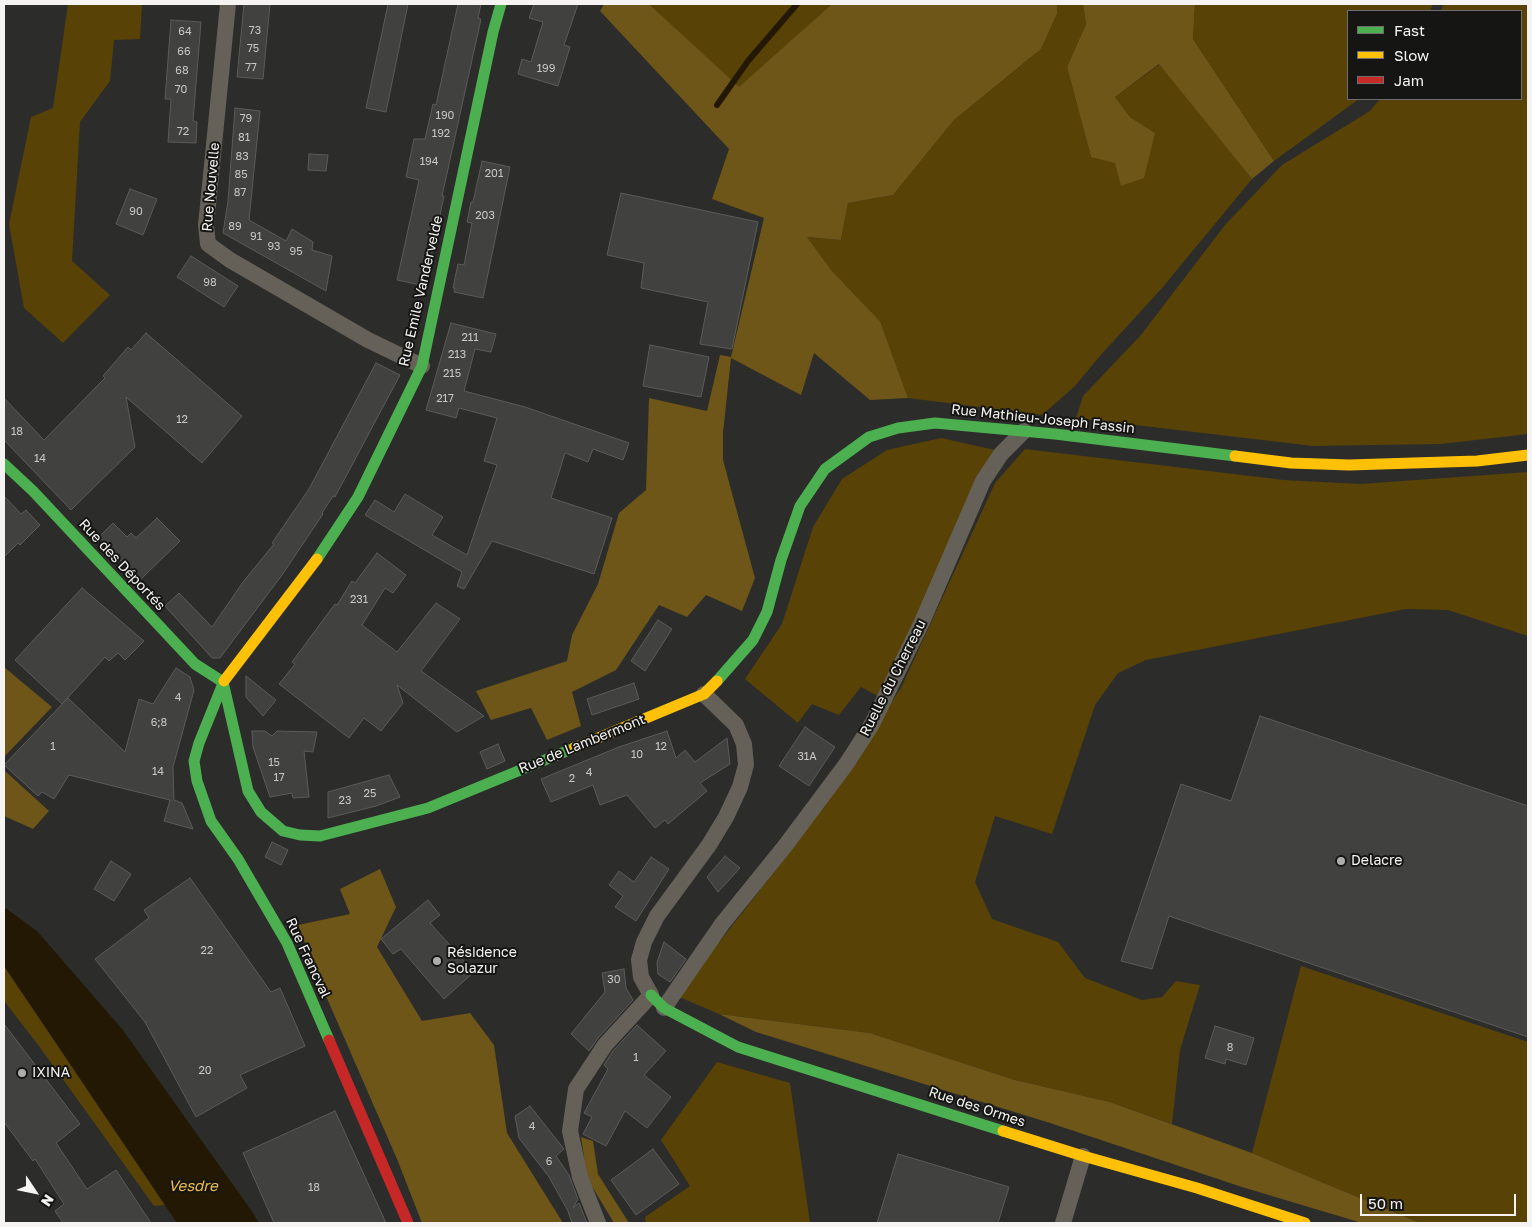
<!DOCTYPE html>
<meta charset="utf-8">
<style>
body{margin:0}
#map{position:relative;width:1532px;height:1227px;overflow:hidden;background:#2c2c2b;font-family:"Golos Text",sans-serif}
canvas{display:block}
.frame{position:absolute;inset:0;border:5px solid #f5f4f2;pointer-events:none}
.legend{position:absolute;left:1347px;top:10px;width:175px;height:90px;box-sizing:border-box;background:#151513;border:1px solid #6f6e6c;margin:0;padding:6px 9px;list-style:none;font-size:15px;color:#f5f4f2}
.legend li{display:flex;align-items:center;gap:10px;height:25px}
.legend b{width:25px;border:1px solid #6f6e6c}
.north{position:absolute;left:10px;top:1167px;width:50px;height:50px;-webkit-text-stroke:4px #151513;paint-order:stroke;rotate:124deg;font-size:14px;font-weight:700;line-height:20px;text-align:center;color:#f5f4f2}
.north::after{content:'';display:block;margin:auto;width:18px;height:22px;background:#f5f4f2;clip-path:polygon(50% 0,100% 100%,50% 72%,0 100%)}
.scale{position:absolute;left:1360px;top:1194px;width:156px;height:22px;box-sizing:border-box;border:2px solid #f5f4f2;border-top:0;padding-left:6px;font-size:15px;line-height:18px;white-space:nowrap;color:#f5f4f2;-webkit-text-stroke:4px #151513;paint-order:stroke}
</style>
<div id="map">
<canvas width="1532" height="1227"></canvas>
<div class="frame"></div>
<ul class="legend">
<li><b style="height:6px;background:#4caf50"></b>Fast</li>
<li><b style="height:6px;background:#ffc107"></b>Slow</li>
<li><b style="height:6px;background:#c62828"></b>Jam</li>
</ul>
<div class="north">N</div>
<div class="scale">50 m</div>
</div>
<script>
const g = document.querySelector('canvas').getContext('2d');
g.lineJoin = 'round';
function paint(path, color) {
  g.fillStyle = color;
  g.fill(path, 'evenodd');
}
function poly(rows) {
  const path = new Path2D();
  for (const r of rows) {
    path.moveTo(r[0], r[1]);
    for (let i = 2; i < r.length; i += 2) path.lineTo(r[i], r[i + 1]);
  }
  return path;
}
function stroke(path, color, width, dash) {
  g.strokeStyle = color;
  g.lineWidth = width;
  g.lineCap = dash ? 'butt' : 'round';
  g.setLineDash(dash || []);
  g.stroke(path);
}
function write(font, color, halo, rows, align = 'center') {
  g.font = font + ' "Golos Text",sans-serif';
  g.lineWidth = 4;
  g.setLineDash([]);
  g.textBaseline = 'middle';
  g.strokeStyle = halo;
  g.fillStyle = color;
  for (const [text, x, y, turn = 0] of rows) {
    g.save();
    g.translate(x, y);
    g.rotate((+turn || 0) * Math.PI / 180);
    g.textAlign = isNaN(turn) ? turn : align;
    if (halo) g.strokeText(text, 0, 0);
    g.fillText(text, 0, 0);
    g.restore();
  }
}
const green = poly([
 [68,4,142,4,140,39,114,40,110,81,80,122,72,261,110,295,63,343,24,308,9,224,31,117,53,108],
 [649,4,832,4,739,88],
 [1057,4,1083,4,1086,24,1067,67,1091,157,1155,133,1130,117,1115,97,1160,64,1252,179,1162,288,1099,357,1075,386,1042,415,908,398,880,321,832,271,807,237,841,240,848,203,893,195,954,120,1041,49,1057,14],
 [1195,4,1433,4,1430,11,1348,11,1348,99,1359,99,1274,161,1193,39],
 [1443,4,1528,4,1528,434,1441,444,1313,446,1076,418,1083,396,1141,335,1225,225,1282,165,1370,111,1380,99,1521,99,1521,11,1441,11],
 [941,438,995,450,906,644,878,696,861,687,839,715,812,704,798,723,745,679,782,624,813,527,842,479,887,450],
 [1025,449,1284,480,1360,484,1528,472,1528,636,1448,610,1406,609,1146,660,1118,673,1095,705,1052,834,995,816,975,882,992,919,1058,942,1085,978,1142,1000,1162,997,1176,981,1200,985,1180,1050,1172,1124,1110,1102,1015,1080,870,1033,719,1014,677,996,797,843,901,688,995,483],
 [4,966,64,1054,165,1205,154,1206,39,1046,4,1001],
 [1301,966,1528,1042,1528,1223,1420,1223,1252,1153],
 [717,1062,790,1083,810,1223,646,1223,645,1217,690,1186,661,1140]
]);
const forest = poly([
 [604,4,649,4,739,87,832,4,1057,4,1057,14,1041,49,954,120,893,195,848,203,841,240,807,237,832,271,880,321,908,398,870,400,814,353,801,395,731,358,723,433,723,460,755,578,742,611,706,595,687,617,659,605,616,670,572,692,581,726,547,740,531,708,491,720,476,691,567,661,572,635,598,584,619,513,646,490,649,398,707,411,720,355,731,357,764,218,712,199,729,149,600,11],
 [1083,4,1195,4,1193,39,1274,161,1252,179,1159,64,1115,97,1130,117,1155,133,1144,178,1121,186,1115,163,1091,157,1067,67,1086,24],
 [4,667,52,707,4,757],
 [4,770,49,811,33,829,4,816],
 [380,869,396,907,377,947,422,1021,470,1013,494,1045,507,1133,563,1223,422,1223,397,1159,319,980,298,925,350,914,340,889],
 [719,1014,870,1033,1015,1080,1110,1102,1252,1153,1420,1223,1362,1223,1242,1187,1050,1123,756,1032],
 [581,1137,593,1141,598,1174,629,1223,614,1223,587,1178]
]);
const water = poly([
 [4,907,37,931,122,1029,251,1210,259,1223,177,1223,4,966]
]);
const stream = poly([
 [717,105,748,61,797,4]
]);
const building = poly([
 [244,4,270,4,263,79,237,77,244,4],
 [388,4,408,4,386,112,366,108,388,4],
 [458,4,481,4,478,18,481,19,442,196,444,196,425,286,397,280,419,180,406,177,414,139,425,139,433,104,436,105,458,4],
 [534,4,578,4,564,45,570,47,558,86,518,74,522,59,531,62,543,22,529,18,534,4],
 [171,20,201,22,193,121,197,122,196,143,168,142,171,99,165,99,171,20],
 [235,108,260,111,249,220,286,241,292,229,313,242,312,250,332,256,326,291,223,233,228,201,235,108],
 [309,154,328,155,326,171,308,170,309,154],
 [482,161,510,167,483,298,454,292,455,288,453,288,458,264,464,265,472,223,467,222,471,202,473,202,482,161],
 [130,189,157,199,143,235,116,224,130,189],
 [621,193,758,222,732,349,700,344,708,302,641,288,644,263,607,255,621,193],
 [191,256,238,286,224,307,177,277,191,256],
 [451,323,496,334,491,352,475,349,464,391,525,407,629,443,623,460,593,449,588,462,565,453,551,498,612,518,594,574,492,541,464,589,457,586,462,572,365,515,375,500,394,512,405,494,443,517,432,535,467,555,497,465,484,461,497,418,459,408,456,418,426,410,451,323],
 [146,333,242,416,202,463,126,397,135,447,71,510,4,440,4,398,44,440,105,378,103,376,128,347,131,350,146,333],
 [650,345,709,357,701,397,643,386,650,345],
 [376,363,400,375,335,497,333,496,322,513,323,514,282,575,220,658,212,658,165,606,179,593,212,627,243,582,274,544,272,543,309,489,376,363],
 [4,496,21,514,26,510,40,525,20,545,18,543,4,557,4,496],
 [157,518,180,541,140,580,98,538,113,523,127,537,131,533,136,538,157,518],
 [377,553,406,575,393,593,385,588,362,625,397,652,436,603,460,619,421,671,484,716,457,732,397,685,403,703,381,731,364,718,349,738,279,684,295,664,292,662,335,604,337,605,352,581,355,583,377,553],
 [82,588,144,641,125,660,118,653,109,661,105,657,62,704,15,660,82,588],
 [658,620,672,629,645,671,631,661,658,620],
 [176,668,190,677,194,690,173,767,174,800,182,803,193,829,164,821,170,800,69,775,54,799,42,792,38,796,4,765,68,698,125,752,139,699,153,704,176,668],
 [246,676,276,700,263,716,246,697,246,676],
 [634,683,639,699,592,715,587,699,634,683],
 [1260,716,1528,806,1528,1037,1169,916,1152,969,1121,961,1181,784,1231,801,1260,716],
 [805,727,835,747,809,786,779,766,805,727],
 [252,731,265,731,272,736,277,731,317,732,313,752,304,751,309,797,293,798,292,793,270,797,253,747,252,731],
 [667,731,676,758,685,750,695,762,727,738,730,764,700,783,707,791,668,824,665,820,655,828,627,795,600,805,593,785,551,802,541,779,619,747,667,731],
 [498,744,505,761,487,769,480,752,498,744],
 [389,775,400,797,376,806,328,818,328,792,389,775],
 [272,842,288,850,281,865,265,857,272,842],
 [725,856,740,868,718,892,707,877,725,856],
 [651,857,669,869,636,921,615,907,623,896,609,885,619,871,634,882,651,857],
 [111,861,131,874,114,901,94,889,111,861],
 [190,878,271,992,280,988,305,1046,240,1075,247,1088,196,1117,145,1022,95,959,149,918,144,910,190,878],
 [428,900,440,915,430,923,474,972,444,999,401,949,393,954,381,939,428,900],
 [664,942,686,959,670,982,658,974,657,962,664,942],
 [624,969,626,988,633,1000,598,1038,589,1051,571,1034,605,992,602,973,624,969],
 [4,1024,80,1124,56,1143,87,1189,116,1170,151,1223,63,1223,55,1211,64,1204,35,1159,33,1161,4,1122,4,1024],
 [637,1025,666,1051,644,1075,671,1097,647,1128,625,1111,606,1146,583,1134,592,1117,584,1113,608,1069,604,1065,613,1051,637,1025],
 [1215,1026,1254,1038,1246,1065,1226,1059,1225,1064,1205,1058,1215,1026],
 [530,1106,564,1149,556,1156,569,1175,578,1199,573,1208,579,1203,587,1223,572,1223,568,1211,549,1177,519,1138,515,1116,530,1106],
 [335,1111,386,1223,274,1223,243,1153,335,1111],
 [653,1149,679,1184,636,1215,611,1180,653,1149],
 [898,1154,1009,1187,998,1223,877,1223,898,1154]
]);
const street = poly([
 [228,4,206,225,208,244,230,260,368,340,422,366],
 [664,1008,722,924,785,846,847,763,872,724,922,622,983,481,1001,454,1024,431],
 [598,1223,580,1177,570,1131,576,1089,605,1045,651,995,641,977,639,960,644,942,657,916,709,845,726,817,740,787,746,765,744,744,736,725,704,694],
 [1063,1223,1083,1156]
]);
const fast = poly([
 [4,464,33,491,195,664,223,682],
 [317,559,358,497,422,366,493,32,501,4],
 [224,681,199,743,194,761,197,781,211,821,238,859,287,943,329,1040],
 [717,681,753,640,767,612,781,560,800,506,825,469,869,437,898,428,935,423,1055,434,1235,456],
 [223,682,248,791,261,812,283,831,300,835,320,836,428,808,574,748],
 [651,995,664,1008,738,1047,1003,1131]
]);
const slow = poly([
 [1235,456,1291,463,1349,465,1477,461,1528,455],
 [224,681,317,559],
 [574,748,704,694,717,681],
 [1003,1131,1083,1156,1197,1188,1305,1223]
]);
const jam = poly([
 [329,1040,408,1223]
]);
const markers = [
 [1341,861,5,"#afaeac"],
 [437,961,5,"#afaeac"],
 [22,1073,5,"#afaeac"]
];
const numberNames = [
 ["73",255,31],
 ["64",185,32],
 ["75",253,49],
 ["66",184,52],
 ["77",251,68],
 ["199",546,69],
 ["68",182,71],
 ["70",181,90],
 ["190",445,116],
 ["79",246,119],
 ["72",183,132],
 ["192",441,134],
 ["81",244,138],
 ["83",242,157],
 ["194",429,162],
 ["201",494,174],
 ["85",241,175],
 ["87",240,193],
 ["90",136,212],
 ["203",485,216],
 ["89",235,227],
 ["91",256,237],
 ["93",274,247],
 ["95",296,252],
 ["98",210,283],
 ["211",470,338],
 ["213",457,355],
 ["215",452,374],
 ["217",445,399],
 ["12",182,420],
 ["18",17,432],
 ["14",40,459],
 ["231",359,600],
 ["4",178,698],
 ["6;8",159,723],
 ["1",53,747],
 ["12",661,747],
 ["10",637,755],
 ["31A",807,757],
 ["15",274,763],
 ["14",158,772],
 ["4",589,773],
 ["17",279,778],
 ["2",572,779],
 ["25",370,794],
 ["23",345,801],
 ["22",207,951],
 ["30",614,980],
 ["8",1230,1048],
 ["1",636,1058],
 ["20",205,1071],
 ["4",532,1127],
 ["6",549,1162],
 ["18",314,1188]
];
const streetNames = [
 ["Rue Nouvelle",211,187,-85],
 ["Rue Emile Vandervelde",421,291,-77],
 ["Rue Mathieu-Joseph Fassin",1043,419,6],
 ["Rue des Déportés",122,565,47],
 ["Ruelle du Cherreau",893,678,-63],
 ["Rue de Lambermont",582,744,-22],
 ["Rue Francval",308,958,65],
 ["Rue des Ormes",977,1107,18]
];
const poiNames = [
 ["Delacre",1351,861],
 ["Résidence",447,953],
 ["Solazur",447,969],
 ["IXINA",32,1073]
];
const waterNames = [
 ["Vesdre",193,1186]
];
paint(green, '#584206');
paint(forest, '#6e5518');
paint(water, '#231804');
stroke(stream, '#231804', 6);
paint(building, '#414140');
stroke(building, '#5c5b5a', 1);
stroke(street, '#656158', 16);
stroke(fast, '#4caf50', 11);
stroke(slow, '#ffc107', 11);
stroke(jam, '#c62828', 11);
for (const [x, y, r, color] of markers) {
  const dot = new Path2D();
  dot.arc(x, y, r, 0, 2 * Math.PI);
  g.fillStyle = color;
  g.fill(dot);
  stroke(dot, '#151513', 2);
}
write('11px', '#c8c7c6', null, numberNames);
write('14px', '#f5f4f2', '#151513', streetNames);
write('14px', '#f5f4f2', '#151513', poiNames, 'left');
write('italic 15px', '#f2be47', '#151513', waterNames);
</script>
